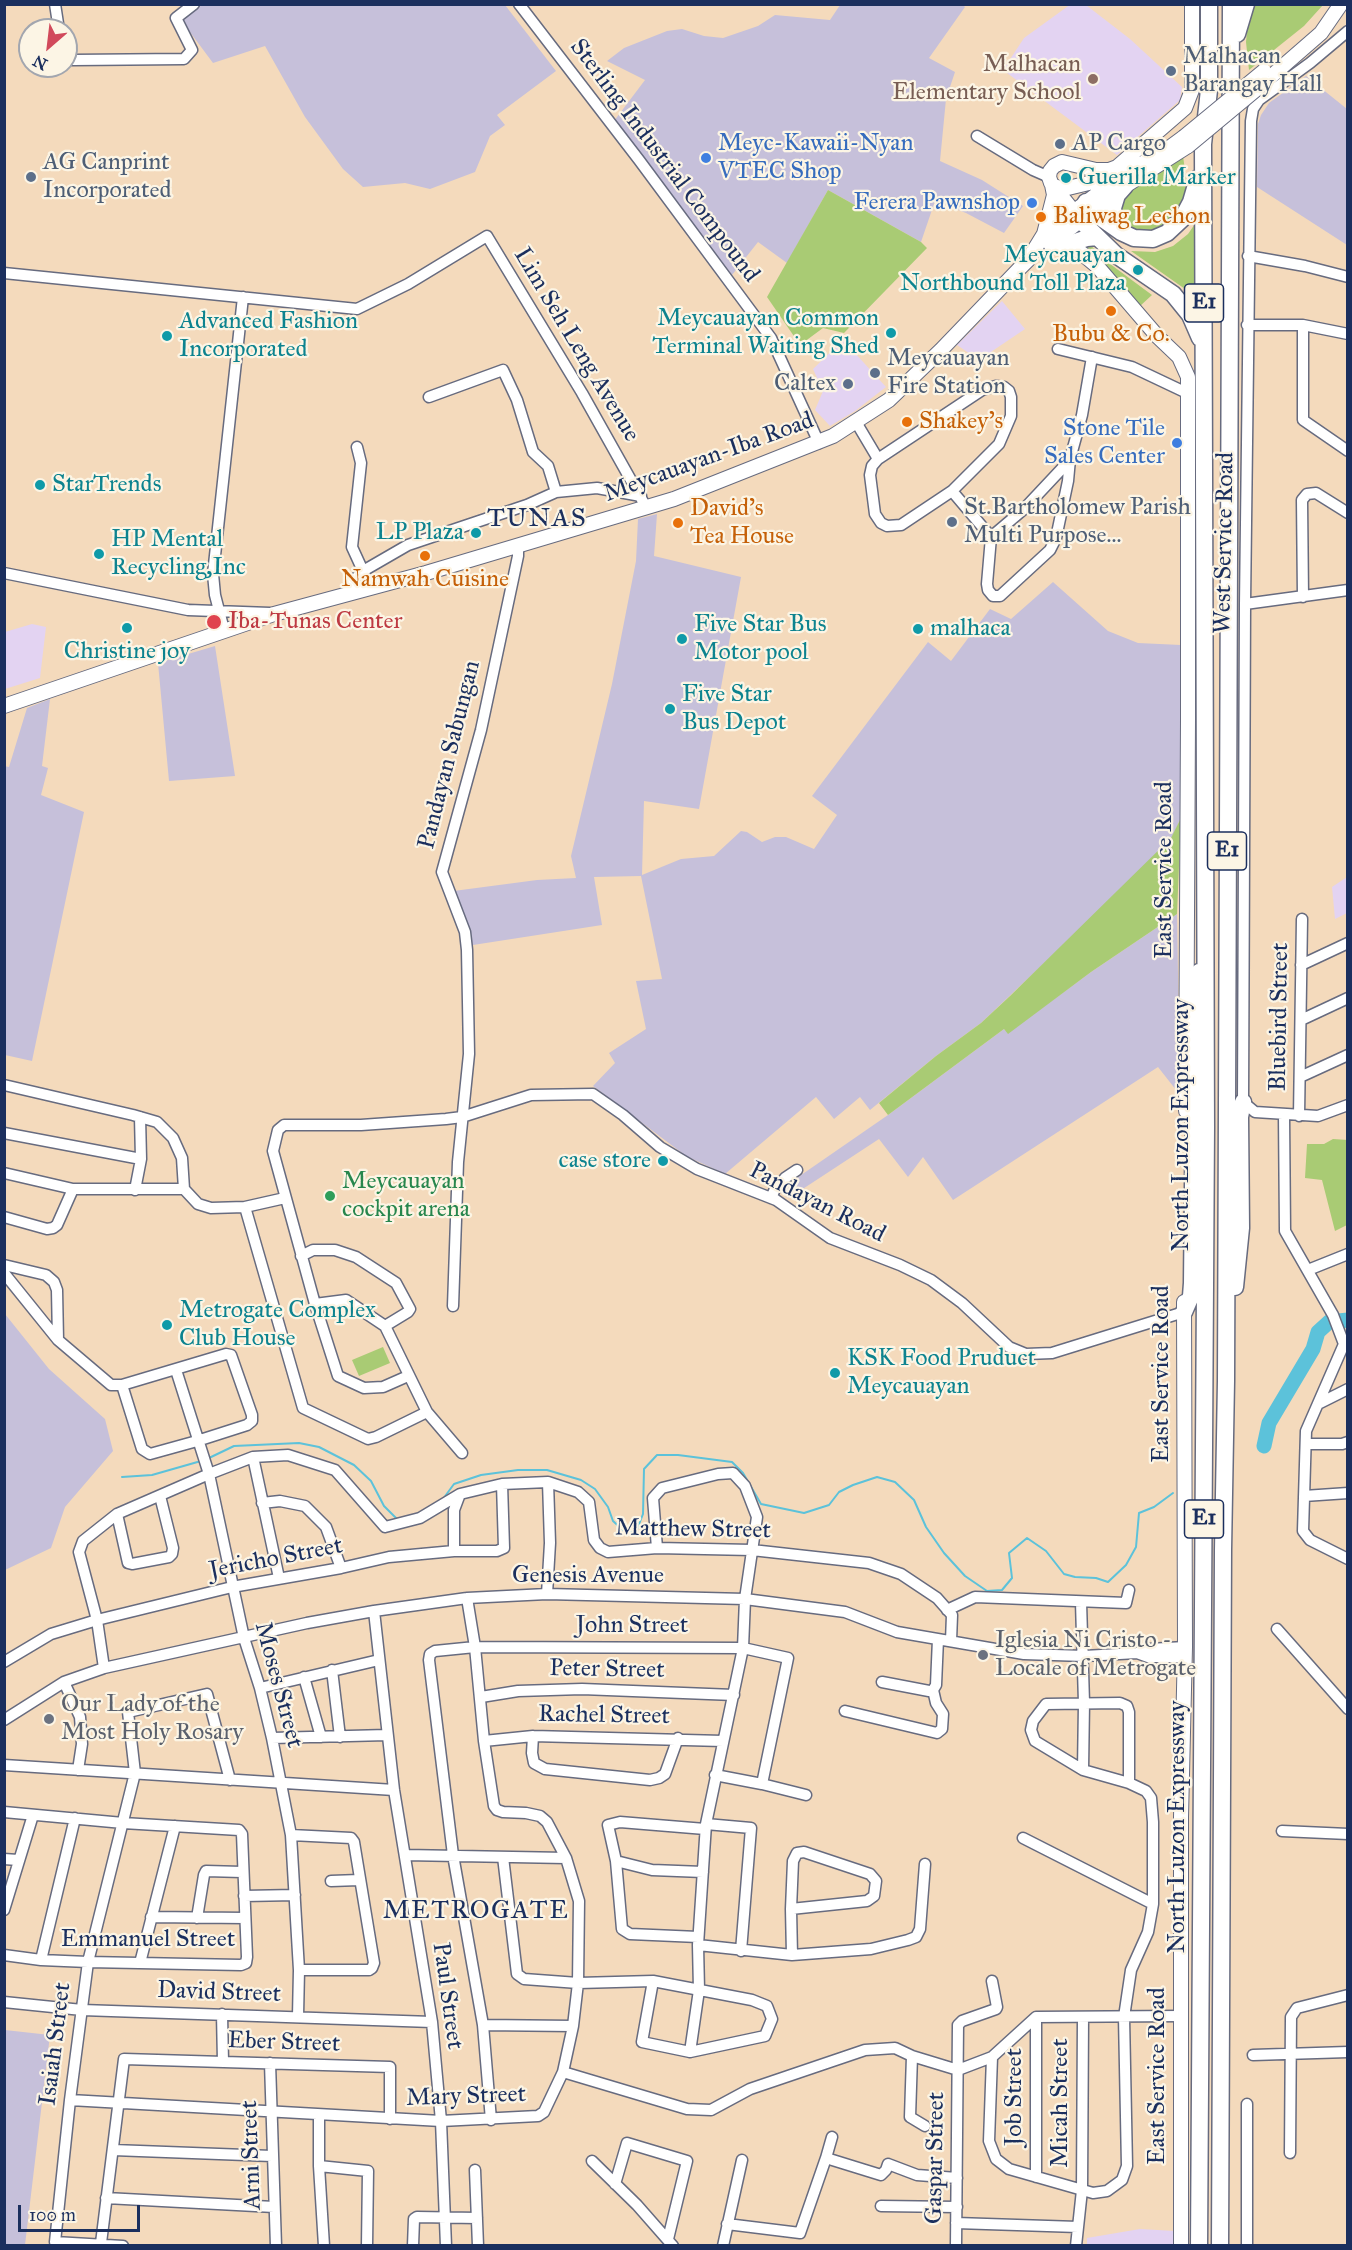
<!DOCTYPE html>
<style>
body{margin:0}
#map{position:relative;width:1352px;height:2250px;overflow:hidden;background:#f4dabc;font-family:"IM FELL Great Primer",serif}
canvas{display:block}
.frame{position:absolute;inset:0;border:6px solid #1b2f5e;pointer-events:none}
.north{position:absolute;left:18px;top:18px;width:60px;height:60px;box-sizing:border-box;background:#fcf5e5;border:2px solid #a2a6af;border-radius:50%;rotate:208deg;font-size:16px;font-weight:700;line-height:24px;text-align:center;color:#1b2f5e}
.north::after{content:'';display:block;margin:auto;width:21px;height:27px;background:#d1495b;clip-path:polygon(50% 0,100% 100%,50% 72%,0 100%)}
.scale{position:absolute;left:18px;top:2205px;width:122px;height:27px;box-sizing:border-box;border:3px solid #1b2f5e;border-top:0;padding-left:8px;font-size:18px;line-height:21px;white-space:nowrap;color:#1b2f5e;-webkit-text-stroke:4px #fcf5e5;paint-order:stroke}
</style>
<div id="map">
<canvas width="1352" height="2250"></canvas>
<div class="frame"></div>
<div class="north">N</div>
<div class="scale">100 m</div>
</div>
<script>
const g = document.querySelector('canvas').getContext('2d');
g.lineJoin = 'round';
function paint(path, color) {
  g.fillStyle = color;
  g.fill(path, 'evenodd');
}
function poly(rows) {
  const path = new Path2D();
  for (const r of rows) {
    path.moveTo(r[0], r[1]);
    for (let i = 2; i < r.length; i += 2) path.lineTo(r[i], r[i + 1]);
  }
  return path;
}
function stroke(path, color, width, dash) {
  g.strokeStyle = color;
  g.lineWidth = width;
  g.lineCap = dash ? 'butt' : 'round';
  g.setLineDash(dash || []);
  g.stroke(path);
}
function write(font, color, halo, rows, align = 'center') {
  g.font = font + ' "IM FELL Great Primer",serif';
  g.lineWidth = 4.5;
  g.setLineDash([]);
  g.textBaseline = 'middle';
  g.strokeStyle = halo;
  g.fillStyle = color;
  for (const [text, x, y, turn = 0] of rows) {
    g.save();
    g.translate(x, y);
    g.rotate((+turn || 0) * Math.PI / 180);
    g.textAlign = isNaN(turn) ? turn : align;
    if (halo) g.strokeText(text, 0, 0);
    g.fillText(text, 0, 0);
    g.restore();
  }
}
const built = poly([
 [1071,4,1086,5,1130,39,1182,87,1180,100,1117,155,1003,70,1024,38],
 [1002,301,1025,329,979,360,957,345],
 [843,340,886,387,855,411,830,426,815,410,823,391,813,369],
 [32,624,46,627,40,678,5,689,5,632],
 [1347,877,1347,913,1335,919,1332,887],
 [1140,2229,1175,2231,1174,2245,1087,2246,1087,2238]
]);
const industrial = poly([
 [202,5,505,5,556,71,497,115,505,125,490,136,475,172,430,189,405,183,363,187,343,169,305,117,265,46,213,63,181,20],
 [840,5,963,5,965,7,929,58,955,72,946,99,940,161,982,180,1023,206,1004,233,966,213,935,201,921,242,828,190,787,263,758,242,732,275,614,121,645,80,607,61,624,48,667,31,682,29,704,36,723,38,758,26,775,15,830,20],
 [1306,76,1347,109,1347,245,1257,187,1258,124,1261,115,1269,103],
 [657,514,654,556,741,577,699,809,644,801,642,875,681,859,714,856,741,831,747,832,762,842,775,837,786,837,814,849,837,815,812,796,928,642,951,661,990,609,1011,619,1053,582,1108,631,1138,643,1181,645,1181,817,1172,838,1095,915,981,1023,936,1056,870,1110,860,1097,834,1119,816,1097,725,1174,686,1156,593,1086,615,1063,609,1053,646,1029,636,981,662,979,641,876,594,877,602,925,473,945,469,944,446,892,537,880,576,878,571,856,612,684,636,561,638,519],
 [215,646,235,776,169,781,158,663],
 [50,699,42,766,48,768,41,795,84,812,32,1061,5,1055,4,766,9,767,27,708],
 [1177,914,1180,1095,1158,1067,953,1200,923,1157,908,1177,879,1139,789,1198,778,1191,888,1115,1004,1029,1008,1033,1091,972],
 [5,1314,49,1369,105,1419,113,1451,65,1507,51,1548,5,1570],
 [5,2030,50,2035,25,2245,5,2245]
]);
const green = poly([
 [1254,5,1323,5,1304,26,1249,70,1246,42,1248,20],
 [1183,156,1187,184,1186,198,1176,222,1140,235,1119,221,1123,195],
 [828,190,921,242,927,248,844,333,823,328,800,345,767,297],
 [1197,221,1196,312,1190,295,1185,289,1131,251,1155,252,1173,246,1188,234],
 [1087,243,1099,252,1102,258,1152,295,1139,307,1087,250],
 [1181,818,1177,914,1091,972,1008,1034,1004,1029,888,1115,879,1103,936,1056,981,1023,1010,996,1171,838],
 [1333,1139,1348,1140,1347,1225,1335,1231,1322,1180,1305,1178,1307,1144,1324,1144],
 [383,1347,390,1363,359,1376,352,1360]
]);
const stream = poly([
 [209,1458,234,1446,299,1443,319,1447,354,1465,371,1481,384,1506,397,1519],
 [122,1477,152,1475,201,1461],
 [443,1499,454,1484,481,1475,518,1470,547,1470,581,1480,595,1489,608,1507,613,1521,625,1532,636,1532,643,1514,644,1469,657,1455,678,1455,732,1462,743,1473,761,1504,804,1513,829,1505,839,1492,853,1485,877,1477,895,1482,914,1500,926,1527,944,1553,965,1576,987,1591,1002,1590,1012,1578,1009,1553,1027,1538,1046,1551,1064,1574,1075,1577,1096,1578,1108,1582,1126,1565,1136,1547,1139,1513,1154,1507,1173,1493]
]);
const river = poly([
 [1264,1446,1269,1423,1313,1349,1318,1332,1329,1322,1348,1320]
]);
const minor = poly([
 [55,4,59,30],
 [519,4,639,160,771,338,819,443],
 [1348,31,1310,63,1259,100,1253,109,1251,121,1245,604,1243,1102,1255,1112,1318,1116,1348,1105],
 [66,57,73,60,184,59,192,50,176,18,194,4],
 [977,136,1033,170,1049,177],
 [1248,256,1305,266,1348,277],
 [4,273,357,309,408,284,487,236,582,393,646,507],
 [1247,325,1303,325,1348,334],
 [1303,325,1303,420,1348,451],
 [1058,349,1132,367,1189,394],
 [996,386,1004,387,1009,391,1011,397,1011,416,999,444,952,491,901,525,887,526,881,523,875,514,870,475,872,466,878,459,982,390,996,386],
 [429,397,503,370,517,400,533,452,548,466,556,492],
 [856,422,878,459],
 [357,447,361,463,352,547,363,571],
 [952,491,991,537,987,584,988,590,993,596,1000,596,1050,550,1056,538,1068,481,1070,459,1082,415,1092,357],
 [991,537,1024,509,1070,460],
 [4,573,188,610,270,613],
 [348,594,350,584,363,571,408,545,527,505,556,492,597,488,641,496],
 [1303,597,1302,500,1307,494,1316,493,1348,513],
 [1245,604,1348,590],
 [224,630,215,595,213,574,243,297],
 [1301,965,1348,943],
 [1301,1020,1348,998],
 [1300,1077,1348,1055],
 [4,1085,133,1115,157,1122,173,1138,182,1158,184,1189,198,1204,211,1208,245,1207],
 [1284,1115,1285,1231,1333,1315,1344,1344,1306,1431,1303,1531,1310,1540,1348,1559],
 [1299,1116,1302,919],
 [4,1133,141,1159],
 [4,1173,73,1189,184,1189],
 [135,1190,141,1159,140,1117],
 [285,1198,245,1207,303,1408,368,1439,376,1437,427,1412],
 [771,1198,775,1189,785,1178,797,1170],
 [4,1217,47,1229,53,1228,57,1225,73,1189],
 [301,1256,313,1250,335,1250,356,1257,396,1283,410,1309,408,1312,385,1326],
 [4,1265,46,1275,54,1282,57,1290,58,1340],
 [1308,1270,1348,1254],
 [4,1273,58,1340,111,1385,122,1385,226,1354,231,1355,252,1415,252,1421,247,1425,197,1441,150,1454,142,1449,122,1385],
 [315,1304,346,1300,385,1326,427,1412,462,1453],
 [453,1306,458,1162,469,1054,467,950,465,932,442,872,481,730,518,556,518,545],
 [176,1370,209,1474,244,1638,260,1688,272,1738,291,1835,299,1970,298,2016],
 [408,1376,383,1387,364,1388,338,1376,315,1304,273,1151,278,1130,284,1125,361,1125,446,1119,462,1117,531,1095,593,1094,623,1115,660,1147,697,1169,776,1200,830,1238,900,1265,931,1280,962,1303,1009,1347,1026,1354,1052,1353,1184,1312],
 [1318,1404,1348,1389],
 [1306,1444,1342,1444,1348,1442],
 [253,1457,279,1578],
 [1304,1496,1348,1493],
 [262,1503,280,1501,305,1506,326,1527,341,1568],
 [117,1514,128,1563,132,1564,169,1557,172,1554,173,1548,160,1496],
 [657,1548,653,1498,662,1488,718,1474,733,1473,745,1486,757,1517,745,1599,743,1648,706,1824,698,1945,699,1990,690,2052],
 [454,1551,454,1510,460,1494],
 [547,1594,550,1543,548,1482],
 [1081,1602,1084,1703,1083,1770],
 [947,1610,975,1597,1126,1603,1129,1590],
 [374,1611,394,1790,432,2022,441,2121,446,2246],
 [1277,1629,1348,1709],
 [1137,1653,1149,1649,1185,1647],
 [4,1662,51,1634,97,1620,232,1587,341,1568,389,1557,454,1551,497,1551,504,1548,502,1484],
 [104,1668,97,1620,79,1552,83,1541,117,1514,209,1474,253,1457,288,1455,335,1470,385,1527,420,1518,460,1494,502,1484,548,1482,578,1492,589,1502,594,1540,600,1548,608,1552,657,1548,752,1550,869,1563,901,1574,937,1598,952,1615,951,1641],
 [332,1670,340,1737],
 [304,1677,321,1737],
 [64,1682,80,1717,82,1744,78,1770],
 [882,1682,929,1691,933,1690,936,1685,938,1639],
 [260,1688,379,1660],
 [481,1697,518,1691,582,1689,734,1695],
 [845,1711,937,1733,942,1729,943,1714,936,1703,933,1690],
 [4,1720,64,1682,104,1668,307,1623,374,1611,467,1598,547,1594,745,1599,845,1612,897,1632,1024,1654,1084,1656,1137,1653,1148,1657,1185,1657],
 [533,1736,532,1753,534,1763,545,1769,650,1780,659,1778,665,1774,678,1738],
 [272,1738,387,1735],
 [484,1741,533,1736,723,1741],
 [4,1765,394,1790],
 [715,1775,762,1784,806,1795],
 [4,1812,123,1823,239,1830,242,1834,247,1957,246,1963,241,1965,88,1962,41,1960,4,1955],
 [706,1824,751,1828,741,1951],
 [1282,1831,1348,1834],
 [291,1835,351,1838,354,1842,374,1963,372,1968,369,1970,299,1970],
 [1023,1838,1153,1904],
 [405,1855,566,1858],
 [503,1857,517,1974,524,1979,578,1983,653,1981,752,2000,767,2006,772,2019,765,2036,690,2052,642,2042,653,1981],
 [4,1859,18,1860],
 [616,1861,652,1870,703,1872],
 [331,1881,359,1880],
 [244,1896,295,1895],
 [791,1909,867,1901,874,1896,876,1881,870,1874,804,1852,797,1853,793,1861,791,1909,792,1955],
 [4,1910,33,1815],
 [151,1917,245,1918],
 [197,1918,204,1875,206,1871,242,1872],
 [698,1937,630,1934,622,1929,616,1861,608,1825,620,1822,705,1829],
 [698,1945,792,1955,871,1949,908,1940,916,1937,920,1929,925,1864],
 [41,1960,75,1818],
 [140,1963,175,1826],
 [4,2002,82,2010,432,2022],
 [222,2014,223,2062],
 [483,2025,573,2026],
 [1253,2055,1348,2052],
 [912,2056,910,2117,925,2126],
 [992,2057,989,2141,996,2159,1009,2169,1093,2193,1107,2191,1122,2180,1127,2166,1124,2017,1131,1970,1148,1932,1153,1904,1153,1822,1151,1798,1146,1791,1129,1783,1083,1770,1035,1741,1031,1730,1033,1721,1046,1704,1120,1703,1127,1706,1129,1712,1129,1783],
 [270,2063,276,2246],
 [563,2072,687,2109,711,2110,750,2089,865,2050,895,2048,912,2056,958,2070,992,2057,1036,2017,1181,2016],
 [70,2100,441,2121,538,2116,544,2112,563,2072,573,2026,578,1983,579,1901,566,1858,547,1822,540,1816,526,1813,503,1812,497,1810,494,1806,484,1741,475,1647,467,1598],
 [319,2115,319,2166,324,2246],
 [491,2120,483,2025,453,1855,429,1660,430,1654,435,1651,475,1647,743,1648,788,1658,762,1784],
 [113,2150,272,2156],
 [1290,2153,1291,2017,1297,2008,1348,1995],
 [826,2158,832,2137],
 [592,2161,637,2205,673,2246],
 [319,2166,368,2171,367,2246],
 [475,2170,478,2246],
 [1036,2177,1036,2017],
 [615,2184,627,2143,687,2161,668,2239],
 [106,2198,274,2207],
 [881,2206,957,2207],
 [956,2223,1078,2227],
 [727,2224,800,2233,826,2158,881,2175,886,2170,888,2164,917,2175,957,2178],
 [101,2243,124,2059,390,2067,390,2119],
 [123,2246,55,2242,70,2100,88,1962,135,1773,128,1712,207,1694,230,1780],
 [413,2246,414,2219,417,2217,477,2218],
 [723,2246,742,2160],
 [956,2246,958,2025,962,2021,996,2009,997,2007,992,1981],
 [1076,2246,1082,2190,1083,2017],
 [1247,2246,1247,2104]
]);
const major = poly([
 [1267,80,1321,33,1341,4],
 [1052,185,1061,189,1068,188,1114,177],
 [1079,218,1051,183,1049,177,1050,171,1054,166,1062,162,1096,170,1109,170,1117,167,1185,108,1192,90,1192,4],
 [1044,234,1054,195,1052,185],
 [1050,244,1073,246,1097,266,1158,337,1179,357,1188,377,1188,720,1186,1111],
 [1050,244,1125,186,1188,146],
 [4,706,274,614,426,573,674,499,833,436,889,400,941,350,1018,270,1028,260,1044,234,1125,173,1165,151,1184,137],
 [1181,2246,1181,1817,1185,1647,1184,1302]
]);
const highway = poly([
 [1237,34,1246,4],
 [1086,202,1104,220,1121,232,1134,238,1153,239,1167,233,1182,219,1191,202,1198,178],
 [1080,220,1116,255,1173,294,1190,315,1200,338],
 [1120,231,1115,223,1113,208,1117,195,1125,186],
 [1069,244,1087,238,1097,237],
 [1235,1287,1241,1228,1240,1117,1243,1102],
 [1184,1312,1191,1296,1192,1283,1195,994,1199,972],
 [1199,2246,1206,1126,1203,144,1209,90,1209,4],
 [1220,2246,1223,1550,1226,1381,1231,4]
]);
const majorBridge = poly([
 [1184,137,1264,71],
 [1188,146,1265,82]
]);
const markers = [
 [1171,71,6,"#5c6f8a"],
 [1093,79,6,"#8d6e63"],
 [1060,144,6,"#5c6f8a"],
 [706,158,6,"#3f7fe0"],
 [31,177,6,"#5c6f8a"],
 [1066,178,6,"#0f9aa8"],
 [1032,203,6,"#3f7fe0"],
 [1041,217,6,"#e8710a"],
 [1138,270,6,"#0f9aa8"],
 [1111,311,6,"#e8710a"],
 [891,333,6,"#0f9aa8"],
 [167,336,6,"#0f9aa8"],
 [875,373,6,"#5c6f8a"],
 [848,384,6,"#5c6f8a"],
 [907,422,6,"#e8710a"],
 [1177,443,6,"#3f7fe0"],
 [40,485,6,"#0f9aa8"],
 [952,522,6,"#5c6f8a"],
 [678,523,6,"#e8710a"],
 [476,533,6,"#0f9aa8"],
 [99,554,6,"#0f9aa8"],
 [425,556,6,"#e8710a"],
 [214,622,8,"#e0444e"],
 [127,628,6,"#0f9aa8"],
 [918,629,6,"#0f9aa8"],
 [682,639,6,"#0f9aa8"],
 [670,709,6,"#0f9aa8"],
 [663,1161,6,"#0f9aa8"],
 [330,1196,6,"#2e9e5b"],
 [167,1325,6,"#0f9aa8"],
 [835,1373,6,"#0f9aa8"],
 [983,1655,6,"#6b7280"],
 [49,1719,6,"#6b7280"]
];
const shields = [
 [1204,303,39],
 [1227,851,39],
 [1204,1519,39]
];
const shieldNames = [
 ["E1",1204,303],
 ["E1",1227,851],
 ["E1",1204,1519]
];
const serviceNames = [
 ["Malhacan",1183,57],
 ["Barangay Hall",1183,85],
 ["AP Cargo",1072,144],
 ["AG Canprint",43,163],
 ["Incorporated",43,191],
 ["Meycauayan",887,359],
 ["Fire Station",887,387],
 ["Caltex",836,384,"right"],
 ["St.Bartholomew Parish",964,508],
 ["Multi Purpose...",964,536]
];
const educationNames = [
 ["Malhacan",1081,65],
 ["Elementary School",1081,93]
];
const shopNames = [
 ["Meyc-Kawaii-Nyan",718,144,"left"],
 ["VTEC Shop",718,172,"left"],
 ["Ferera Pawnshop",1020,203],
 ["Stone Tile",1165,429],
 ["Sales Center",1165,457]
];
const streetNames = [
 ["Sterling Industrial Compound",664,161,53],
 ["Lim Seh Leng Avenue",576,345,59],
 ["Meycauayan-Iba Road",709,458,-20],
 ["West Service Road",1225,543,-89],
 ["Pandayan Sabungan",450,755,-76],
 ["East Service Road",1165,870,-90],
 ["Bluebird Street",1280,1017,-89],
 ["North Luzon Expressway",1182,1125,-90],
 ["Pandayan Road",817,1203,27],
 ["East Service Road",1162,1374,-90],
 ["Matthew Street",693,1530,1],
 ["Jericho Street",276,1559,-11],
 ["Genesis Avenue",588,1576],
 ["John Street",632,1626],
 ["Peter Street",607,1670,1],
 ["Moses Street",278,1685,75],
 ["Rachel Street",604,1716,1],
 ["North Luzon Expressway",1178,1827,-90],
 ["Emmanuel Street",148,1940],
 ["David Street",219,1993,2],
 ["Paul Street",447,1996,82],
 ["Eber Street",284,2043,2],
 ["Isaiah Street",56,2044,-83],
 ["East Service Road",1158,2076,-90],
 ["Mary Street",466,2097,-2],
 ["Job Street",1015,2097,-90],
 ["Micah Street",1061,2103,-90],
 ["Arni Street",252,2155,-92],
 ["Gaspar Street",936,2158,-89]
];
const cultureNames = [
 ["Guerilla Marker",1078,178],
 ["Meycauayan",1126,256,"right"],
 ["Northbound Toll Plaza",1126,284,"right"],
 ["Meycauayan Common",879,319,"right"],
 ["Terminal Waiting Shed",879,347,"right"],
 ["Advanced Fashion",179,322],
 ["Incorporated",179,350],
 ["StarTrends",52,485],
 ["LP Plaza",464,533,"right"],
 ["HP Mental",111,540],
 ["Recycling,Inc",111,568],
 ["Five Star Bus",694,625],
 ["Motor pool",694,653],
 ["malhaca",930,629],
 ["Christine joy",127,652,"center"],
 ["Five Star",682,695],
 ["Bus Depot",682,723],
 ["case store",651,1161,"right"],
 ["Metrogate Complex",179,1311],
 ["Club House",179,1339],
 ["KSK Food Pruduct",847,1359],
 ["Meycauayan",847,1387]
];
const foodNames = [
 ["Baliwag Lechon",1053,217],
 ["Bubu & Co.",1111,335,"center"],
 ["Shakey's",919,422],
 ["David's",690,509],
 ["Tea House",690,537],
 ["Namwah Cuisine",425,580,"center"]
];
const healthNames = [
 ["Iba-Tunas Center",228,622]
];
const leisureNames = [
 ["Meycauayan",342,1182],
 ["cockpit arena",342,1210]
];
const worshipNames = [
 ["Iglesia Ni Cristo -",995,1641],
 ["Locale of Metrogate",995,1669],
 ["Our Lady of the",61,1705],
 ["Most Holy Rosary",61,1733]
];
const neighbourhoodNames = [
 ["TUNAS",537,520],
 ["METROGATE",476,1912]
];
paint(built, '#e3d3f2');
paint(industrial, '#c6c0da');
paint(green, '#a9cb74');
stroke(stream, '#5cc2da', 2);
stroke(river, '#5cc2da', 15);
stroke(minor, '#676b7f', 13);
stroke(major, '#676b7f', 16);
stroke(highway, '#676b7f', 19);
stroke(minor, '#fff', 10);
stroke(major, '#fff', 14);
stroke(highway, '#fff', 16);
stroke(majorBridge, '#676b7f', 16, []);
stroke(majorBridge, '#fff', 14);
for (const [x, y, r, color] of markers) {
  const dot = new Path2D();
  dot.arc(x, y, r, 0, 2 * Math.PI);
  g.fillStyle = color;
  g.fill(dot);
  stroke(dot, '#fcf5e5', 2);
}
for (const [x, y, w] of shields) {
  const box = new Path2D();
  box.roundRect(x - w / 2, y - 19, w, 38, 4.5);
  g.fillStyle = '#fcf5e5';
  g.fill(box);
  stroke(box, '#1b2f5e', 1.5);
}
write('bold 22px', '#1b2f5e', null, shieldNames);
write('24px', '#4e5e75', '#fcf5e5', serviceNames, 'left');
write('24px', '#785e54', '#fcf5e5', educationNames, 'right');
write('24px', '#366cbe', '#fcf5e5', shopNames, 'right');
write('24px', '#1b2f5e', '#fcf5e5', streetNames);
write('24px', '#0d838f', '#fcf5e5', cultureNames, 'left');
write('24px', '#c56008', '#fcf5e5', foodNames, 'left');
write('24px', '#be3a42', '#fcf5e5', healthNames, 'left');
write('24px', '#27864d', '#fcf5e5', leisureNames, 'left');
write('24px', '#5b616d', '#fcf5e5', worshipNames, 'left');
g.letterSpacing = '1.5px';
write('26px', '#1b2f5e', '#fcf5e5', neighbourhoodNames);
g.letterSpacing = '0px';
</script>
